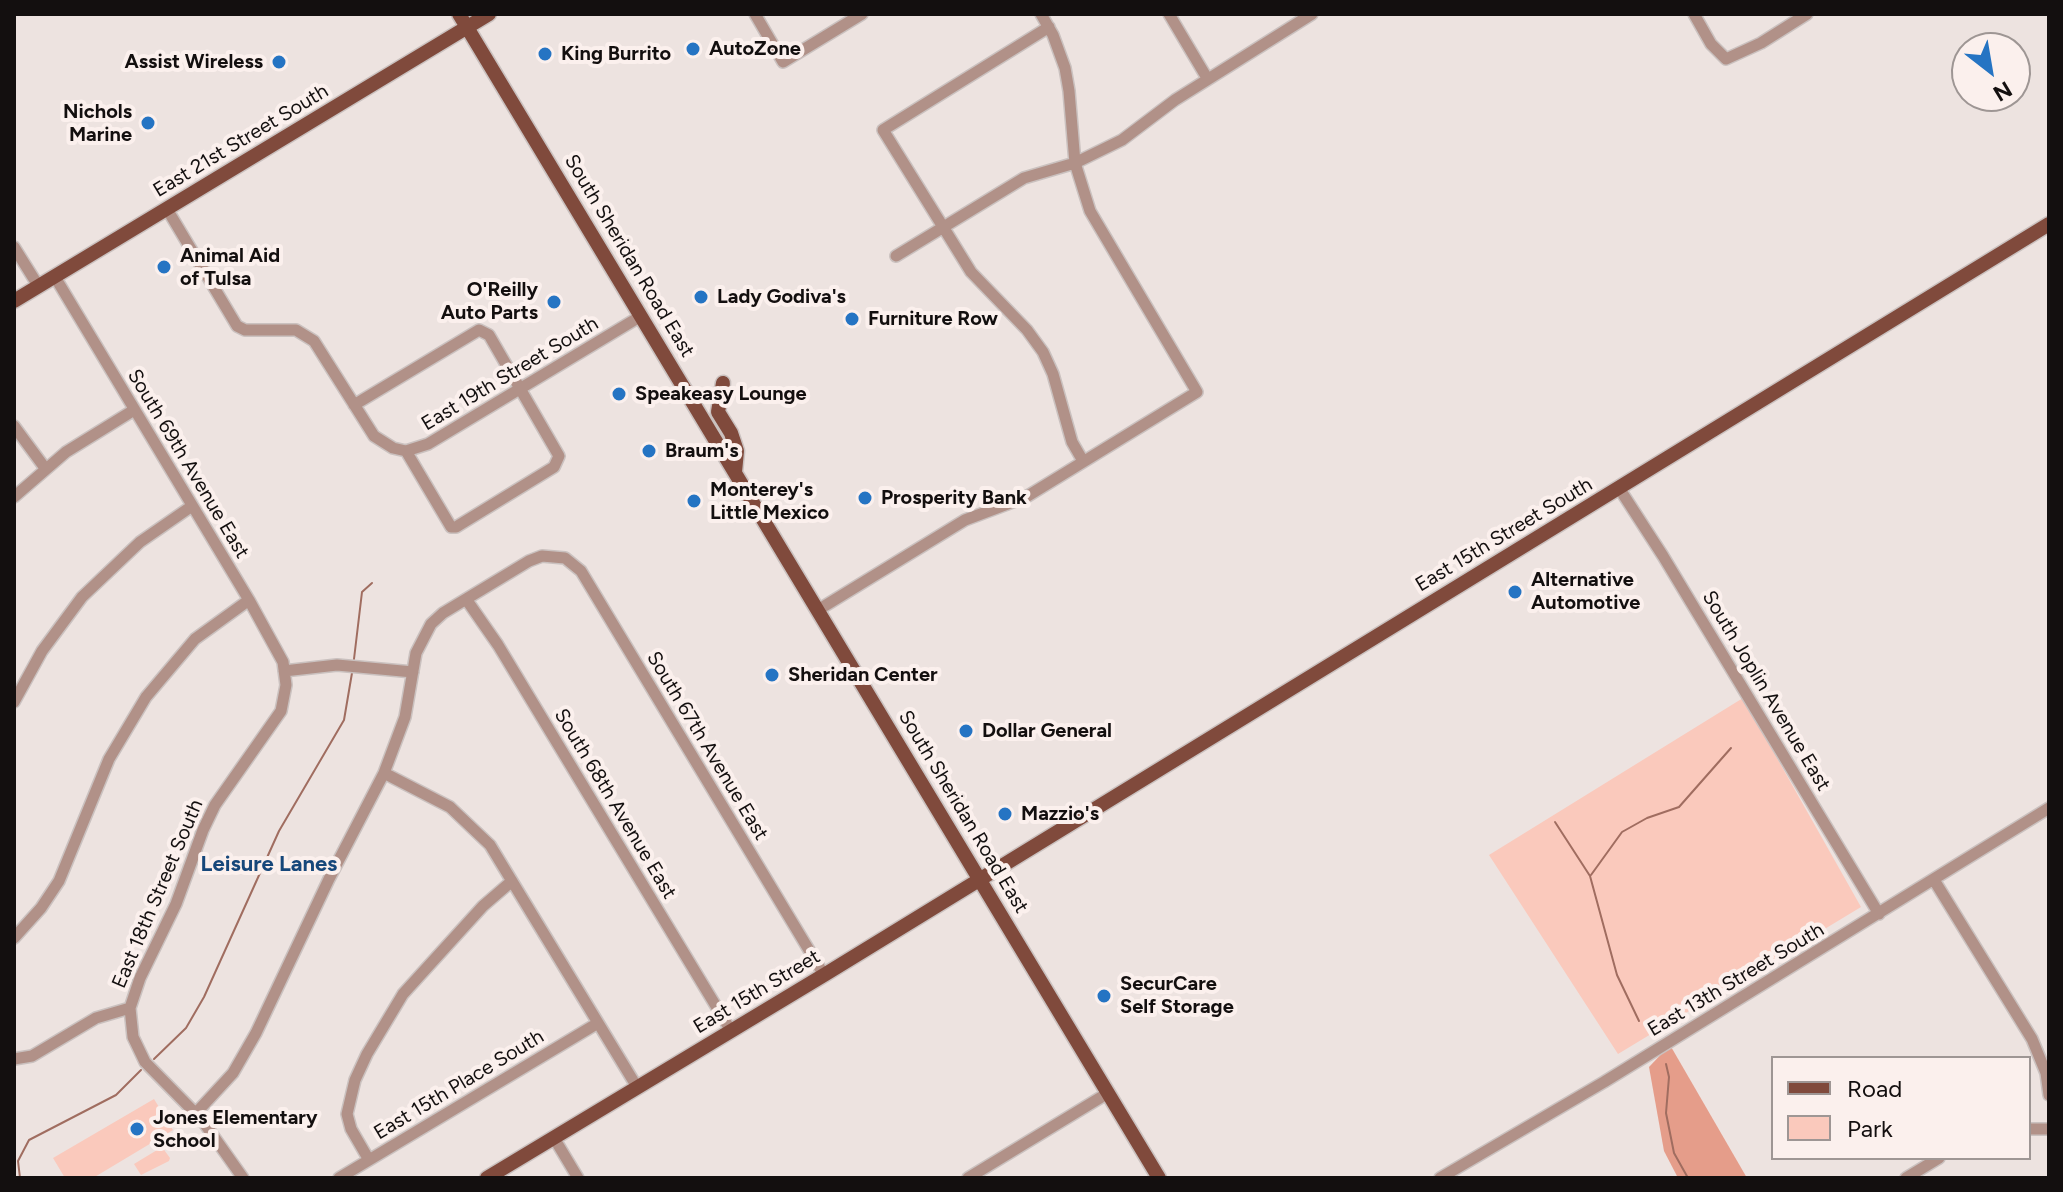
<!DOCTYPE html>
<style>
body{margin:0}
#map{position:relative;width:2063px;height:1192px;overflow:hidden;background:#ede3e0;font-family:Figtree,sans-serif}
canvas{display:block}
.frame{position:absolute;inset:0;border:16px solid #130f0f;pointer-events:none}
.legend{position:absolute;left:1771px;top:1056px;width:260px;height:104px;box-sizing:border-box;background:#fbf0ed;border:2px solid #9e9694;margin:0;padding:10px 14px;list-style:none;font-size:24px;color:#130f0f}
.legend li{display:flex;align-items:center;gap:16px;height:40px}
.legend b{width:40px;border:2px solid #9e9694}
.north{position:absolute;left:1951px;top:32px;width:80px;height:80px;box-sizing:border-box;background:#fbf0ed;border:2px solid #9e9694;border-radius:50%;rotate:149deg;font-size:22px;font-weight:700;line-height:32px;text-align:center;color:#130f0f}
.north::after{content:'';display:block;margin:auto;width:28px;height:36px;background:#2574c3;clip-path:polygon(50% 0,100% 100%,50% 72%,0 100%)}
</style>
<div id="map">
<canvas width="2063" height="1192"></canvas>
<div class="frame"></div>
<ul class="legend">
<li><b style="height:10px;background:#804a3c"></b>Road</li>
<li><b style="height:22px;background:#fac9bc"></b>Park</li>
</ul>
<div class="north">N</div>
</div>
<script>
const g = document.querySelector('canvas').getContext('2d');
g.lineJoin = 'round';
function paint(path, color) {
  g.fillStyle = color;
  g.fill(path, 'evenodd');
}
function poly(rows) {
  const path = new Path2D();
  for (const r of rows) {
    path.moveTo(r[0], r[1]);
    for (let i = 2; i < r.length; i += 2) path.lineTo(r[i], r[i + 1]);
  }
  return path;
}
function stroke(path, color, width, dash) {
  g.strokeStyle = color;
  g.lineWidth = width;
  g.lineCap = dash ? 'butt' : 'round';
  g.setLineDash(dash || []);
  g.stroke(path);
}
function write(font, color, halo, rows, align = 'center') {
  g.font = font + ' Figtree,sans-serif';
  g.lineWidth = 8;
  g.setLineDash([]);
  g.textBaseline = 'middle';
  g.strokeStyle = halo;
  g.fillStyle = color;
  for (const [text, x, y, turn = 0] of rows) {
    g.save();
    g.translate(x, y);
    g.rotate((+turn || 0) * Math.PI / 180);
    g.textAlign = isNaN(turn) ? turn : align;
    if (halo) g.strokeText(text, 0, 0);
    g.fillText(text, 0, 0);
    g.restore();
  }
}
const green = poly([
 [1743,698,1861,907,1618,1054,1489,855],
 [154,1099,173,1130,93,1178,65,1178,53,1158],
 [162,1147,170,1158,169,1161,141,1175,134,1164]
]);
const forest = poly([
 [1670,1045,1747,1178,1678,1178,1664,1151,1649,1067]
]);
const stream = poly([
 [354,659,362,592,372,583],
 [1555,822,1590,876,1617,975,1639,1021],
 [1591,875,1622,832,1647,818,1679,807,1731,748],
 [154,1059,186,1028,204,997,279,831,344,720,352,673],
 [1666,1064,1669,1077,1666,1113,1674,1153,1688,1178],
 [20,1178,18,1161,29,1140,116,1095,141,1070]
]);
const minor = poly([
 [755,14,783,62,862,14],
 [1169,14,1207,78],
 [1694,14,1711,44,1726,59,1761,43,1807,14],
 [1049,27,883,130,971,272,1027,330,1043,352,1053,374,1072,442,1083,461],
 [167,209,237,326,245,330,296,330,314,341,374,436,393,448,406,451,428,444,641,316],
 [14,247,39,287],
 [896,256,1024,178,1075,163,1122,140,1175,100,1312,14],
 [55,277,249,600,283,662,286,685,281,711,215,805,203,830,176,904,140,978,130,1008,133,1037,145,1062,202,1120,243,1178],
 [354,405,479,330,489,335,559,456,554,467,456,527,451,527,406,451],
 [14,426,45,468],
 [1619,488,1663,556,1879,914],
 [14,497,66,452,134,410],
 [466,599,498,645,731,1031],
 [818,610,965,520,1026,497,1197,392,1090,211,1075,163,1069,91,1065,68,1053,35,1041,14],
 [284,671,337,665,413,672],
 [14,702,42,651,82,597,140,542,192,506],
 [384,773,450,807,490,845,637,1087],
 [1934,880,2032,1039,2046,1073,2049,1095],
 [14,938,41,908,59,881,109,759,146,697,195,639,249,600],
 [14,1059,32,1056,96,1018,130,1008],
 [196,1113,233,1073,256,1033,329,879,384,773,405,717,416,653,431,624,443,613,529,561,542,556,565,558,581,571,824,975],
 [2029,1129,2049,1129],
 [554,1138,578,1178],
 [369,1160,351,1129,347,1114,355,1080,367,1054,403,994,483,906,512,881],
 [339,1178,598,1023],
 [968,1178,1108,1093],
 [1440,1178,1604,1082,2049,808],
 [1906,1178,1939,1158]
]);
const major = poly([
 [459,14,1159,1178],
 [14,301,489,14],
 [723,383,718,412,731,433,737,451,735,472],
 [487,1178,824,975,2049,224]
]);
const markers = [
 [693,49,8,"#2574c3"],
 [545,54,8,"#2574c3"],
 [279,62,8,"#2574c3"],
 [148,123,8,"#2574c3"],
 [164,267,8,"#2574c3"],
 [701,297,8,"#2574c3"],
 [554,302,8,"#2574c3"],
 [852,319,8,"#2574c3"],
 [619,394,8,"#2574c3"],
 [649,451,8,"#2574c3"],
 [865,498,8,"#2574c3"],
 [694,501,8,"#2574c3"],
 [1515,592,8,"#2574c3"],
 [772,675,8,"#2574c3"],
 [966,731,8,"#2574c3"],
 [1005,814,8,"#2574c3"],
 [1104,996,8,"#2574c3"],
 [137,1129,8,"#2574c3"]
];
const poiNames = [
 ["AutoZone",709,49],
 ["King Burrito",561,54],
 ["Assist Wireless",263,62,"right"],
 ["Nichols",132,112,"right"],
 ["Marine",132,135,"right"],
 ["Animal Aid",180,256],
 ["of Tulsa",180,279],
 ["O'Reilly",538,290,"right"],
 ["Auto Parts",538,313,"right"],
 ["Lady Godiva's",717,297],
 ["Furniture Row",868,319],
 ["Speakeasy Lounge",635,394],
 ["Braum's",665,451],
 ["Monterey's",710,490],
 ["Little Mexico",710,513],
 ["Prosperity Bank",881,498],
 ["Alternative",1531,580],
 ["Automotive",1531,603],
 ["Sheridan Center",788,675],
 ["Dollar General",982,731],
 ["Mazzio's",1021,814],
 ["SecurCare",1120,984],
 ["Self Storage",1120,1007],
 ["Jones Elementary",153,1118],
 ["School",153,1141]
];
const streetNames = [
 ["East 21st Street South",241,141,-31],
 ["South Sheridan Road East",629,256,59],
 ["East 19th Street South",510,374,-31],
 ["South 69th Avenue East",188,464,59],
 ["East 15th Street South",1504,535,-31],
 ["South Joplin Avenue East",1766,691,59],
 ["South 67th Avenue East",707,746,59],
 ["South 68th Avenue East",615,804,59],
 ["South Sheridan Road East",963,812,59],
 ["East 18th Street South",158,894,-67],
 ["East 13th Street South",1736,980,-31],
 ["East 15th Street",757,992,-31],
 ["East 15th Place South",459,1085,-31]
];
const neighbourhoodNames = [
 ["Leisure Lanes",269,865]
];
paint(green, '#fac9bc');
paint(forest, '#e59d8a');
stroke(stream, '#a06d60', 2);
stroke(minor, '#cac1bf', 14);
stroke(major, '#cac1bf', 17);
stroke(minor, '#b19188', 11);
stroke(major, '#804a3c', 14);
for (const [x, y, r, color] of markers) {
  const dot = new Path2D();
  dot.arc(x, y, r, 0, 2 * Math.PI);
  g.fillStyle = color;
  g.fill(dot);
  stroke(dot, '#fbf0ed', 3);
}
write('bold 20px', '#130f0f', '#fbf0ed', poiNames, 'left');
write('20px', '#130f0f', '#fbf0ed', streetNames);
write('bold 22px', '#16477a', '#fbf0ed', neighbourhoodNames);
</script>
